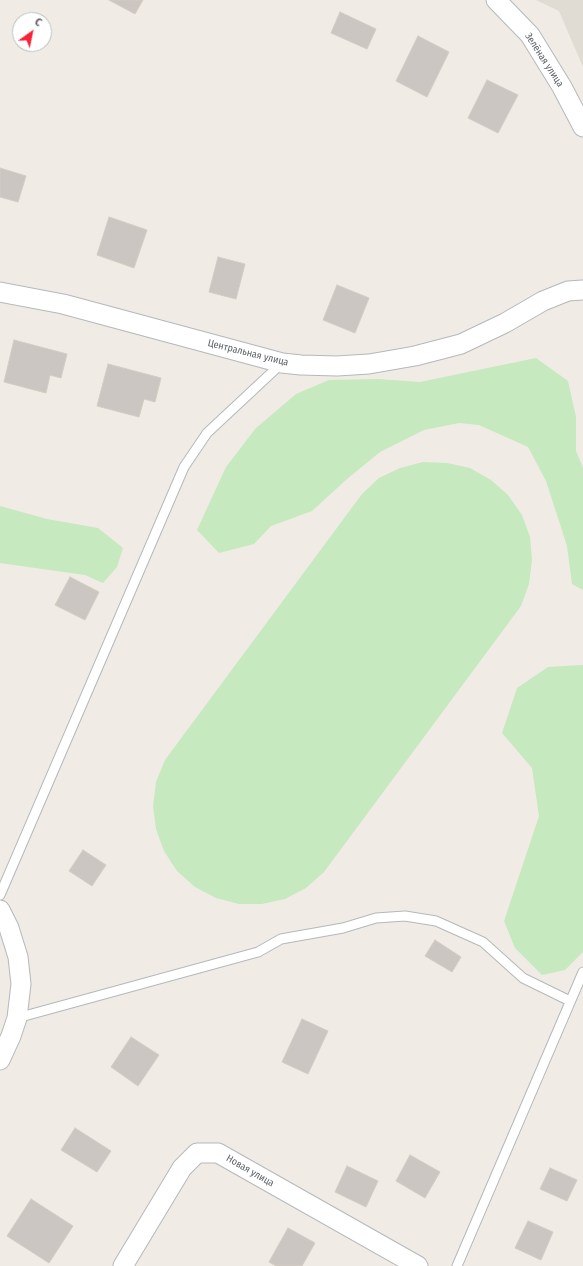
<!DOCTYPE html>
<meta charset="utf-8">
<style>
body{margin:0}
#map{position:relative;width:583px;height:1266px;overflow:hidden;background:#f0ebe4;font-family:"Fira Sans Condensed",sans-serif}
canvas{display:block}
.north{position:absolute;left:12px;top:12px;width:40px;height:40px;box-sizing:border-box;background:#fff;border:1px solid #bec0c2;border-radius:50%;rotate:33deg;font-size:11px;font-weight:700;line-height:16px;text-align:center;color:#5c6266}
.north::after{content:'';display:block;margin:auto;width:14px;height:18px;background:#f52436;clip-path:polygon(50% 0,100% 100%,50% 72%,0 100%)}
</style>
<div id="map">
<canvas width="583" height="1266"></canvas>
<div class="north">С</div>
</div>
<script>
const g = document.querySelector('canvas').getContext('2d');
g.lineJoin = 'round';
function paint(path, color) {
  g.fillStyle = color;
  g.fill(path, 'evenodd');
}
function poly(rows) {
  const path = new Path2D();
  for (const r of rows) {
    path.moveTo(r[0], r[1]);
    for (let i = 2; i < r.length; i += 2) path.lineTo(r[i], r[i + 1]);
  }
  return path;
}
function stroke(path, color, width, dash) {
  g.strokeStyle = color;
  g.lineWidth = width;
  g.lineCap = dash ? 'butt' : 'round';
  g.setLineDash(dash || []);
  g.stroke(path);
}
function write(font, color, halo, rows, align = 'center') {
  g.font = font + ' "Fira Sans Condensed",sans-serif';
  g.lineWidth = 4;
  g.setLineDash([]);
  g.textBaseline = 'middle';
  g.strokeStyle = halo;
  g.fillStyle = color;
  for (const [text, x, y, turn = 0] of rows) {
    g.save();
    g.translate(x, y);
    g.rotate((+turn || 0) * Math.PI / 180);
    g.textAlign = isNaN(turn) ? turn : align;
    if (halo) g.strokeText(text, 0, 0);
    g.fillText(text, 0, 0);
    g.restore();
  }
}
const education = poly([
 [536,0,583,0,583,67,559,11]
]);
const green = poly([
 [536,358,568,381,576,417,576,451,583,468,583,590,572,584,567,546,560,524,546,481,528,447,479,425,459,423,424,430,380,452,347,479,312,511,271,526,254,544,219,553,197,530,226,467,256,428,296,394,329,380,378,379,420,382],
 [423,462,447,463,470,468,491,480,508,495,522,515,530,537,532,560,529,584,521,606,324,872,306,888,285,899,262,904,239,904,216,898,195,887,177,871,164,851,156,829,153,806,156,782,165,760,362,494,379,478,400,468],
 [0,506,47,519,98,528,123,548,117,567,103,583,85,575,0,563],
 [583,665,583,952,565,970,542,975,515,948,504,921,539,816,532,768,502,733,517,688,548,667]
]);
const building = poly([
 [109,0,143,0,135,14,109,0],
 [340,12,376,29,367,49,331,33,340,12],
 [418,36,449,52,427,97,396,81,418,36],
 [487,80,518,95,498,133,468,118,487,80],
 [0,168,26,176,18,202,0,197,0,168],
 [109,217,147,230,134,268,97,255,109,217],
 [218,257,245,264,236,299,209,292,218,257],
 [337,285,369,298,355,333,323,320,337,285],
 [14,340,67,354,61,378,50,375,46,393,4,382,14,340],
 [108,364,161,378,155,402,144,399,139,417,97,406,108,364],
 [70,577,99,592,85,620,55,605,70,577],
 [83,850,106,865,92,886,69,871,83,850],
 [435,940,461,957,452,972,425,956,435,940],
 [302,1019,328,1031,308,1074,282,1062,302,1019],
 [131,1037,159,1055,138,1086,111,1067,131,1037],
 [75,1128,111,1151,97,1172,61,1150,75,1128],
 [410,1155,440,1172,425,1198,396,1181,410,1155],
 [347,1166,378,1181,366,1207,335,1192,347,1166],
 [550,1168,577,1180,567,1201,540,1189,550,1168],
 [31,1199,73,1226,49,1263,7,1236,31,1199],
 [528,1221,553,1232,541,1260,515,1248,528,1221],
 [288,1228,315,1243,302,1266,276,1266,269,1262,288,1228]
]);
const service = poly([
 [0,895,184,467,207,433,282,363],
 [17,1018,258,952,281,939,343,928,376,918,405,916,436,921,483,942,523,978,570,1001],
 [457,1266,583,972]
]);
const minor = poly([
 [496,0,530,35,562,87,583,127],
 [0,292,63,304,282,363,301,365,337,366,369,364,415,356,461,344,505,323,543,301,568,291,583,290],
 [0,910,9,928,18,957,21,984,17,1018,11,1036,0,1060],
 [123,1266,182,1168,197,1153,218,1153,418,1266]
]);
const streetNames = [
 ["Зелёная улица",544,60,57],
 ["Центральная улица",248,353,14],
 ["Новая улица",250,1171,30]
];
paint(education, '#e0dbd3');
paint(green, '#c6e9bf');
paint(building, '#cbc6c1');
stroke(building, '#d5ccc2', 1);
stroke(service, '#b5b8bc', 11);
stroke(minor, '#b5b8bc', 21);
stroke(service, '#fff', 9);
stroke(minor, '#fff', 19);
write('10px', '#5c6266', '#fff', streetNames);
</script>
